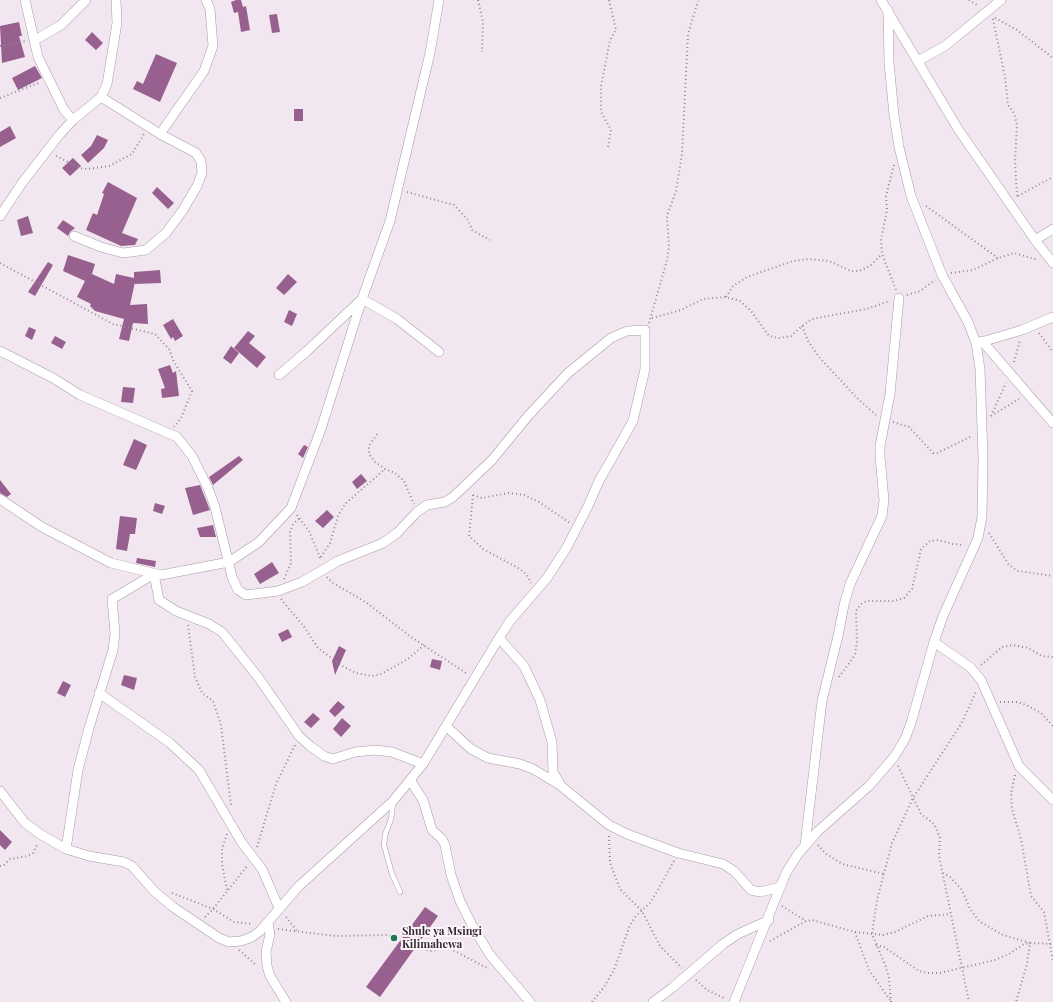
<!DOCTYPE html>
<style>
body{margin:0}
canvas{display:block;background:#f2e7f0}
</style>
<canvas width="1053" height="1002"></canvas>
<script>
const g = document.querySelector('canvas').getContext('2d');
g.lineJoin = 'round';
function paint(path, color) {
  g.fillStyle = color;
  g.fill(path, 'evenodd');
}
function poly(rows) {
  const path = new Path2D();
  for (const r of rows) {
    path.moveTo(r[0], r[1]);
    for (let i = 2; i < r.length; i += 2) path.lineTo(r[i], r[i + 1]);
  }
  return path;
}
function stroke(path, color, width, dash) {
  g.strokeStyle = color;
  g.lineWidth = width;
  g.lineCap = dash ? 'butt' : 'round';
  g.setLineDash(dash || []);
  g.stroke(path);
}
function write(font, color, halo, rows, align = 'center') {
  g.font = font + ' "Playfair Display",serif';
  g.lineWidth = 4;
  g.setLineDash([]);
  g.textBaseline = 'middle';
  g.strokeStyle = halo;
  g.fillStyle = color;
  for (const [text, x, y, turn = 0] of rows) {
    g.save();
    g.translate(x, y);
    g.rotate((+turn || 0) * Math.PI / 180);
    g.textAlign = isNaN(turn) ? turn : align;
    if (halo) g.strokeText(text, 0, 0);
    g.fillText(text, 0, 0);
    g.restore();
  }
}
const building = poly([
 [236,0,241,0,243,7,246,6,250,30,241,32,238,12,234,13,231,2],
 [277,14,280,32,272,33,269,15],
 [19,22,22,36,19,36,25,57,2,63,0,26],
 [92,32,103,43,96,50,85,40],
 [156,54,177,63,160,102,133,89,137,81,143,84],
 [35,66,42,78,18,90,12,78],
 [294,109,303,109,303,121,294,121],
 [10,126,16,138,0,147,0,132],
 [97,135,108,140,104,148,88,163,81,155,91,146],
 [73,158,81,166,70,176,62,168],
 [108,182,137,198,122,233,138,239,135,245,121,246,86,230,93,213,97,215,104,194,102,193],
 [157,187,174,203,168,209,152,193],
 [28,216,33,233,21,236,17,220],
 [63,220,75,228,70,232,68,236,57,228],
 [68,255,95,264,92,274,114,284,116,274,134,278,134,272,160,270,161,283,135,284,135,282,130,305,147,304,148,324,133,323,129,341,119,339,124,319,95,311,90,306,91,304,77,297,85,281,63,271],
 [48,262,53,265,35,296,28,292],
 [288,274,297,282,284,295,276,288],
 [289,310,297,314,292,326,284,322],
 [173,319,183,336,175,341,173,337,171,339,163,325],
 [29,327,36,330,32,340,25,336],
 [248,331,255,336,249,343,266,357,257,368,234,348],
 [55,336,66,342,62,349,51,343],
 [231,346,239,353,231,364,223,358],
 [170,365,173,373,176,371,179,396,162,398,161,389,165,388,158,369],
 [123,387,135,388,133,403,121,402],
 [134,439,147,445,136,470,123,465],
 [304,445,308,447,303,458,298,454],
 [239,456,243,460,213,485,209,477],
 [361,474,367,481,357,489,352,482],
 [0,480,11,494,7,497,0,493],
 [200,485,210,510,193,515,185,488],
 [155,503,165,506,162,514,153,511],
 [327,510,334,517,323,528,315,521],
 [120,516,137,518,135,534,130,534,127,551,116,549],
 [213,525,216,537,200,537,197,528],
 [137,558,156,561,155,567,136,563],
 [272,562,279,573,260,584,254,574],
 [288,629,292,637,282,642,278,634],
 [339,646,346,650,335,675,332,661],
 [432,659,442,661,440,670,430,667],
 [124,675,137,678,134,690,121,685],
 [63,681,71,685,65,697,57,693],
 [338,701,345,707,335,717,329,711],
 [313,713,320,719,311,728,304,722],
 [342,718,351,726,341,737,333,729],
 [0,830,12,842,5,850,0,845],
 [425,907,438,916,380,997,366,987]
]);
const path = poly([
 [478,0,483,22,482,52],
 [969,0,978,6],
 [995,18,1017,30,1053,58],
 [993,19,1005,77,1008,105,1014,113,1017,125,1015,161,1017,197],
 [0,46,26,41],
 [0,98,41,82],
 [608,147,611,130,601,112,601,86,610,40,616,30,609,0],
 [56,156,80,168,87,169,109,166,132,154,144,134],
 [894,165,886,196,887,210,881,240,882,254,896,290],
 [407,192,454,205,468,220,472,230,490,240],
 [1018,196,1053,177],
 [926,206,998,258],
 [0,263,113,324,155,334,169,349,174,362,192,391,181,418,174,427],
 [951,273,973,270,998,258,1014,253,1038,260],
 [907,295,920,291,935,280],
 [726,297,733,286,747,277,793,261,809,259,829,261,851,271,859,271,870,266,882,254],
 [652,318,681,310,703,299,726,297,740,301,751,311,769,336,779,338,791,336,802,326,812,319,866,309,890,301],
 [649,323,667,260,669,247,667,216,676,191,682,154,688,34,698,1],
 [802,326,808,341,819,357,857,398,877,416],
 [1039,333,1053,352],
 [1014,362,1020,340],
 [991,416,1006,383],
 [991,416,1019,399],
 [893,422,909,427,933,453,937,453,972,436],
 [377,434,369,446,369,454,375,462,385,469,395,473,404,481,414,504],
 [473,495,469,536,483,549,520,569,527,575,531,583],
 [473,495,482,498,509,493,524,495,539,502,570,523],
 [297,515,309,531,321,560],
 [989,533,1009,565,1018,571,1053,576],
 [321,557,330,543,338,516,345,504,385,469],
 [327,577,333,583,367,603,411,637,466,673],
 [284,579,291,563,290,531,294,523,300,518],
 [281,599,305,628,318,648,342,666,356,673,372,676,381,674,408,659,424,645],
 [188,625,195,677,202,693,213,701,221,725,231,805],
 [981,665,1002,647,1013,645,1028,648,1042,656,1053,657],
 [839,677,855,655,857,641,856,611,861,604,867,601,894,601,904,598,912,589,921,549,930,541,938,540,953,544,964,545],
 [1000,702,1018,702,1028,706,1041,713,1053,726],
 [898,766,921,814,934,824,940,837,939,856,969,1002],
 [1015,775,1011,793,1012,809,1021,839,1031,896,1044,912,1053,961],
 [227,834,222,849,222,864,227,890],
 [609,836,610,863,620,889,642,911,660,946,682,968],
 [818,845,825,853,842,864,884,874],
 [257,847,276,784,295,745],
 [0,866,4,865,10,859,27,856,33,853,38,843],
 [943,873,950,877,962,890,970,909,979,921,1003,935,1030,943,1027,964,1016,1002],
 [172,893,213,909,234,922,253,924],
 [782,906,806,921],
 [205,917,213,909,248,865],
 [286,917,297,931],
 [278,929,335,936,386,935,396,937,418,948,431,951,443,948,451,949,489,969],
 [855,932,869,970,890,1000],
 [770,941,806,921,812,920,855,932,883,935,895,932,928,916,951,914],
 [876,945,884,947,919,971,928,973,940,973,995,960,1009,954,1024,944,1030,943,1053,944],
 [239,950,257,966],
 [696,980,707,990,726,999],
 [592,1002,604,987,614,970,630,925,636,916,651,902,674,861],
 [891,1002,889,978,886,967,872,934,877,900,892,843,913,798,961,724,976,692]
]);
const lane = poly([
 [393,803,391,819,385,835,384,845,392,874,400,892]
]);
const street = poly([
 [25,0,38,57,64,110,73,120],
 [881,0,958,129,1035,240,1053,263],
 [35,40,61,25,86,0],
 [918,61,945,46,1001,0],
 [160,134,204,71,213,46,210,9,206,0],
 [0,216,22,183,60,134,73,120,101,97,107,84,117,23,116,0],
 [74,236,101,247,123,253,146,250,166,233,183,210,197,186,202,173,201,161,196,153,160,134,101,97],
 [1035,240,1053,229],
 [982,341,1053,423],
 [978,343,1022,330,1053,317],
 [0,351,53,378,80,395,177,437,192,456,208,488,215,507,232,577,238,590,246,595,278,591,302,582,338,561,383,543,397,533,417,512,427,505,445,502,453,497,492,460,528,416,568,373,611,338,627,331,645,330,645,369,633,421,599,481,588,506,567,547,547,578,510,621,499,638,423,764,393,801,299,886,260,931,252,937,241,941,229,942,219,938,173,907,154,891,132,866,124,862,89,856,66,849,40,834,25,823,0,791],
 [279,375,307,351,362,299,397,319,439,352],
 [0,499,42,527,111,563,161,575,229,562,259,542,291,508,321,429,362,299,390,221,430,53,439,0],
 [499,638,524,666,540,700,552,742,553,772,561,786,609,825,627,834,678,853,723,864,734,871,751,890,760,892,781,887],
 [934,642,970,667,981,680,1019,766,1053,800],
 [99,693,170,743,199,770,242,843,262,869,279,908],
 [446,726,471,749,488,758,520,764,533,769,558,784],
 [410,780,423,800,432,830,442,839,445,845,451,875,460,901,472,925,490,955,530,1002],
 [805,845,822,701,838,636,844,605,850,584,882,516,884,500,880,457,880,446,890,394,899,298],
 [66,849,78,770,89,728,113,650,115,633,112,599,154,574,159,600,176,611,209,624,222,632,258,677,299,736,310,746,324,756,333,759,355,752,375,750,392,752,423,764],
 [268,923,270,934,266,952,267,966,270,976,286,1002],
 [653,1002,672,988,723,944,738,934,769,920],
 [734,1002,786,873,798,854,818,831,869,786,894,757,905,739,911,723,934,642,943,616,978,538,982,517,983,458,980,369,976,343,968,322,942,275,911,196,899,147,894,115,889,63,888,10]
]);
const markers = [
 [394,938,4,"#1c7a50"]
];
const poiNames = [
 ["Shule ya Msingi",402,932],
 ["Kilimahewa",402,945]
];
paint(building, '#97608e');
stroke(lane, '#a69ca4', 5.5);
stroke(street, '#a69ca4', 10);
stroke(path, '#918a90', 2, [1, 3]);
stroke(lane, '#fff', 4.5);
stroke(street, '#fff', 9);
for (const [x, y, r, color] of markers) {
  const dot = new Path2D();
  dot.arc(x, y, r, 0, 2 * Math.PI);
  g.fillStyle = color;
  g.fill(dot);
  stroke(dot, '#fef5fc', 1.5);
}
write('bold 11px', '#312d30', '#fef5fc', poiNames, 'left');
</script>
